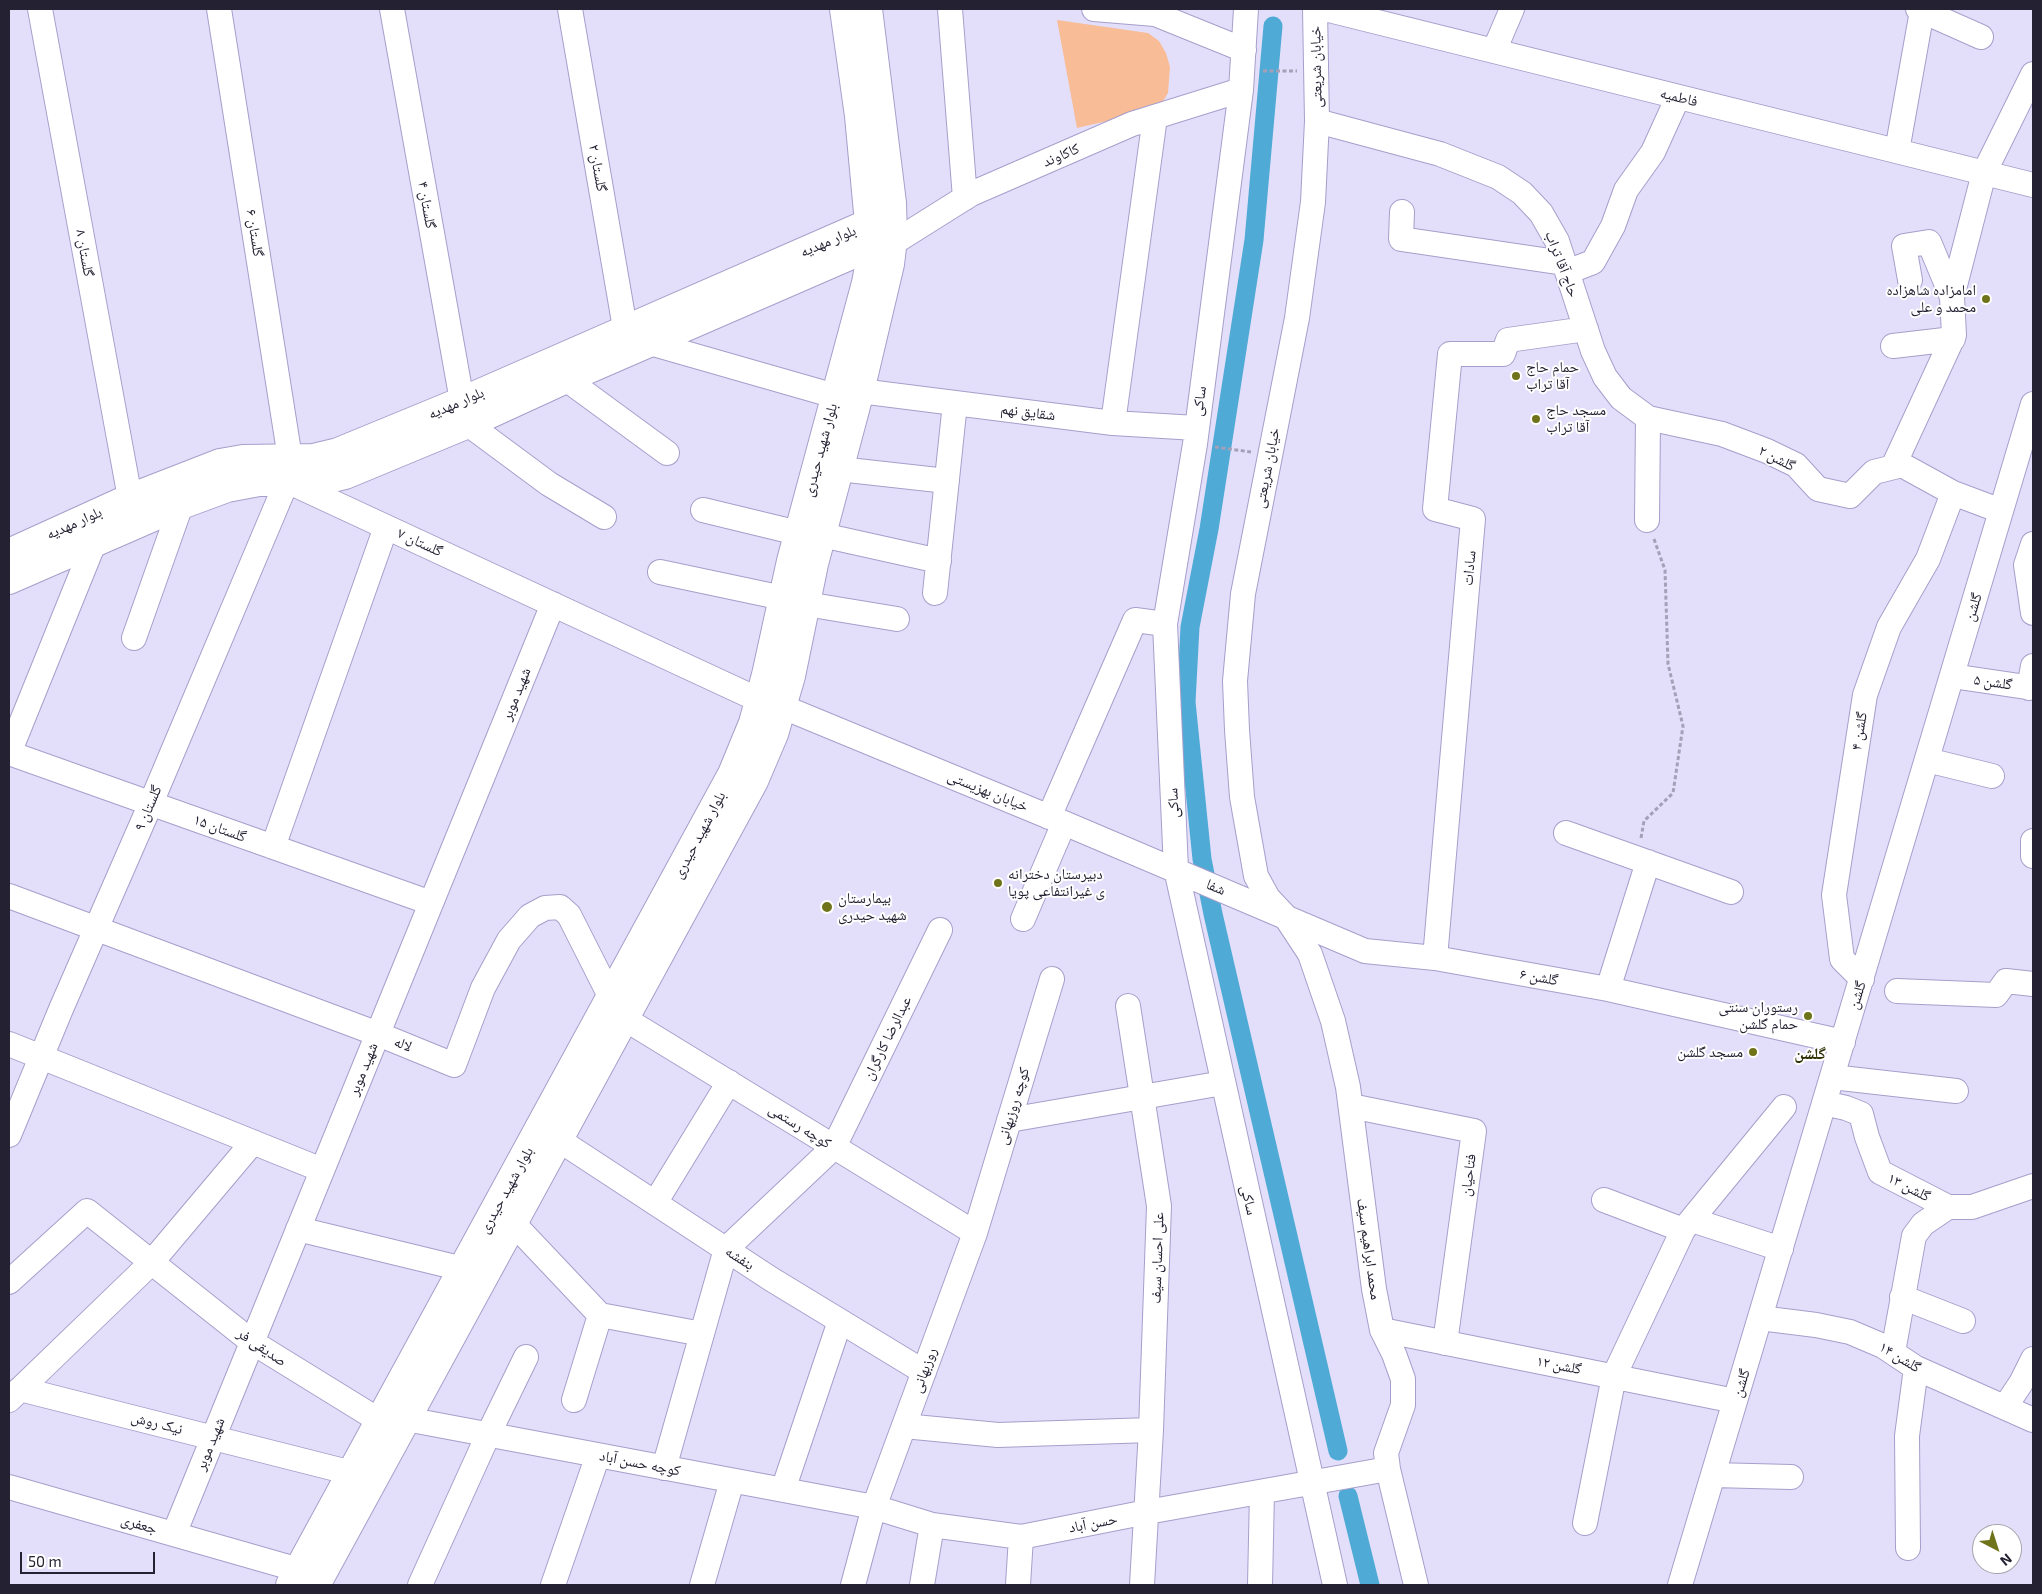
<!DOCTYPE html>
<meta charset="utf-8">
<style>
body{margin:0}
#map{position:relative;width:2042px;height:1594px;overflow:hidden;background:#e3dffa;font-family:"Exo 2",sans-serif}
canvas{display:block}
.frame{position:absolute;inset:0;border:10px solid #242132;pointer-events:none}
.north{position:absolute;left:1972px;top:1524px;width:50px;height:50px;box-sizing:border-box;background:#fff;border:1px solid #a7a6ad;border-radius:50%;rotate:140deg;font-size:14px;font-weight:700;line-height:20px;text-align:center;color:#242132}
.north::after{content:'';display:block;margin:auto;width:18px;height:22px;background:#6f731a;clip-path:polygon(50% 0,100% 100%,50% 72%,0 100%)}
.scale{position:absolute;left:20px;top:1552px;width:135px;height:22px;box-sizing:border-box;border:2px solid #242132;border-top:0;padding-left:6px;font-size:15px;line-height:18px;white-space:nowrap;color:#242132;-webkit-text-stroke:4px #fff;paint-order:stroke}
</style>
<div id="map">
<canvas width="2042" height="1594"></canvas>
<div class="frame"></div>
<div class="north">N</div>
<div class="scale">50 m</div>
</div>
<script>
const g = document.querySelector('canvas').getContext('2d');
g.lineJoin = 'round';
function paint(path, color) {
  g.fillStyle = color;
  g.fill(path, 'evenodd');
}
function poly(rows) {
  const path = new Path2D();
  for (const r of rows) {
    path.moveTo(r[0], r[1]);
    for (let i = 2; i < r.length; i += 2) path.lineTo(r[i], r[i + 1]);
  }
  return path;
}
function stroke(path, color, width, dash) {
  g.strokeStyle = color;
  g.lineWidth = width;
  g.lineCap = dash ? 'butt' : 'round';
  g.setLineDash(dash || []);
  g.stroke(path);
}
function write(font, color, halo, rows, align = 'center') {
  g.font = font + ' "Exo 2","Noto Naskh Arabic",sans-serif';
  g.lineWidth = 4;
  g.setLineDash([]);
  g.textBaseline = 'middle';
  g.strokeStyle = halo;
  g.fillStyle = color;
  for (const [text, x, y, turn = 0] of rows) {
    g.save();
    g.translate(x, y);
    g.rotate((+turn || 0) * Math.PI / 180);
    g.textAlign = isNaN(turn) ? turn : align;
    if (halo) g.strokeText(text, 0, 0);
    g.fillText(text, 0, 0);
    g.restore();
  }
}
const green = poly([
 [1057,20,1148,33,1159,41,1166,53,1170,67,1168,93,1160,106,1146,112,1077,128]
]);
const canal = poly([
 [1273,26,1254,240,1209,529,1190,627,1186,702,1202,859,1213,914,1338,1451],
 [1348,1496,1370,1585]
]);
const path = poly([
 [1263,71,1297,71],
 [1215,447,1251,452],
 [1641,838,1644,821,1673,793,1683,726,1668,664,1665,570,1654,539]
]);
const minor = poly([
 [40,9,130,498],
 [219,9,290,458],
 [392,9,462,401],
 [570,9,625,328],
 [950,9,965,198],
 [1094,9,1155,14,1244,50],
 [1246,9,1241,90,1195,444,1165,624,1176,869,1335,1585],
 [1315,9,1317,121,1313,202,1297,318,1243,594,1235,681,1237,730,1242,797,1256,876,1268,898,1285,916,1310,954,1333,1021,1348,1087,1374,1289,1382,1330,1394,1354,1403,1379,1403,1405,1386,1453,1388,1469,1416,1585],
 [1325,9,2033,185],
 [1918,9,1981,37],
 [1494,51,1512,9],
 [1317,121,1440,154,1498,177,1522,193,1541,213,1557,241,1593,351,1605,377,1621,398,1648,418,1722,434,1767,451,1796,465,1818,489,1850,496,1874,472,1902,465,1953,493,2001,511],
 [1897,151,1922,11],
 [1402,212,1401,239,1564,263],
 [893,243,971,194,1132,124,1241,90],
 [1567,272,1593,262,1613,226,1626,190,1653,152,1678,97],
 [1910,280,1904,246,1929,242,1952,297],
 [650,343,835,396],
 [1893,346,1953,339],
 [566,379,667,453],
 [860,391,1113,423,1196,428],
 [1113,423,1155,117],
 [468,424,549,484,604,517],
 [1893,467,1954,335,1952,297,1984,173,2033,74],
 [839,469,947,481],
 [703,510,798,533],
 [1647,520,1648,418],
 [822,535,939,561],
 [2033,544,2026,565,2033,613],
 [660,572,783,598],
 [935,593,955,403],
 [806,604,897,619],
 [134,638,181,505],
 [1952,676,2033,688],
 [2029,688,2033,666],
 [9,753,431,903],
 [9,753,94,543],
 [1927,760,1992,776],
 [1049,817,1135,620,1165,624],
 [1566,833,1731,892],
 [2033,841,2033,856],
 [273,847,386,527],
 [9,896,378,1034,454,1065,483,988,509,940,530,916,545,908,560,907,569,915,611,998],
 [1023,919,1064,823],
 [1435,958,1473,519,1435,509,1450,354,1503,354,1508,340,1586,329],
 [1862,979,1842,959,1834,895,1865,695,1889,627,1928,559,1953,493],
 [1608,989,1648,862],
 [1897,991,1996,995,2006,981,2033,984],
 [1128,1006,1159,1206,1151,1430,1142,1585],
 [625,1019,975,1233],
 [9,1044,322,1170],
 [1832,1077,1956,1091],
 [1824,1103,1846,1108,1861,1114,1867,1137,1880,1172,1948,1207,1972,1207,2033,1186],
 [1351,1106,1474,1131,1445,1343],
 [1009,1120,1223,1083],
 [9,1135,61,1009,151,803,287,481,759,700,783,707,1064,823,1365,951,1435,958,1608,989,1843,1042],
 [559,1140,771,1279,924,1372],
 [1604,1200,1683,1230],
 [655,1203,729,1082],
 [1692,1220,1781,1249],
 [513,1223,600,1315,574,1400],
 [298,1229,463,1269],
 [9,1282,87,1211,252,1342,380,1421],
 [1902,1297,1963,1321],
 [600,1315,702,1334],
 [1760,1318,1816,1325,1850,1332,1883,1346,1916,1368,2033,1420],
 [1382,1330,1735,1401],
 [1893,1352,1914,1236,1923,1224,1948,1207],
 [20,1389,352,1473],
 [9,1400,151,1263,253,1142],
 [2005,1407,2021,1383,2033,1359],
 [406,1419,874,1507,932,1525,1021,1537,1147,1512,1388,1469],
 [904,1426,998,1435,1151,1430],
 [664,1468,726,1249,834,1147,940,930],
 [1713,1475,1791,1477],
 [9,1487,299,1570],
 [783,1490,840,1321],
 [1585,1523,1614,1376,1683,1230,1784,1107],
 [174,1534,553,604],
 [1908,1548,1907,1436,1916,1368],
 [420,1585,488,1435,526,1357],
 [553,1585,598,1455],
 [702,1585,732,1481],
 [853,1585,874,1507,975,1233,1052,979],
 [922,1585,932,1525],
 [1018,1585,1021,1537],
 [1260,1585,1262,1492],
 [1680,1585,2033,404]
]);
const major = poly([
 [9,553,130,498,220,463,243,459,313,458,338,452,462,401,869,223,884,214],
 [9,580,181,505,227,488,259,482,317,482,345,475,468,424,566,379,870,247,887,244],
 [290,1585,732,774,753,723,766,675,791,561,866,283,869,267,869,223,859,116,844,9],
 [316,1585,754,781,774,734,791,676,814,564,860,391,890,264,893,239,892,203,868,9]
]);
const markers = [
 [1986,299,5,"#6f731a"],
 [1516,376,5,"#6f731a"],
 [1536,419,5,"#6f731a"],
 [998,883,5,"#6f731a"],
 [827,907,6,"#6f731a"],
 [1808,1016,5,"#6f731a"],
 [1753,1052,5,"#6f731a"]
];
const streetNames = [
 ["خیابان شریعتی",1316,67,-91],
 ["فاطمیه",1679,97,14],
 ["کاکاوند",1061,155,-23],
 ["گلستان ۲",598,168,80],
 ["گلستان ۴",427,205,80],
 ["گلستان ۶",255,233,81],
 ["بلوار مهدیه",828,241,-23],
 ["گلستان ۸",85,253,80],
 ["حاج آقا تراب",1562,264,69],
 ["ساکی",1199,401,-82],
 ["بلوار مهدیه",456,403,-23],
 ["شقایق نهم",1028,412,7],
 ["بلوار شهید حیدری",820,450,-75],
 ["گلشن ۲",1777,458,27],
 ["خیابان شریعتی",1267,468,-79],
 ["بلوار مهدیه",74,523,-24],
 ["گلستان ۷",420,542,25],
 ["سادات",1469,568,-85],
 ["گلشن",1973,607,-73],
 ["گلشن ۵",1993,682,8],
 ["شهید موبر",516,694,-68],
 ["گلشن ۴",1859,731,-81],
 ["خیابان بهزیستی",988,791,22],
 ["ساکی",1173,803,-93],
 ["گلستان ۹",148,808,-67],
 ["گلستان ۱۵",220,828,20],
 ["بلوار شهید حیدری",699,835,-62],
 ["شفا",1216,887,23],
 ["گلشن ۶",1539,977,10],
 ["گلشن",1857,995,-73],
 ["عبدالرضا کارگران",887,1038,-64],
 ["لاله",403,1044,22],
 ["شهید موبر",363,1069,-68],
 ["کوچه روزبهانی",1013,1106,-73],
 ["کوچه رستمی",800,1126,32],
 ["فتاحیان",1468,1175,-82],
 ["گلشن ۱۳",1909,1187,27],
 ["بلوار شهید حیدری",506,1190,-61],
 ["ساکی",1249,1200,77],
 ["محمد ابراهیم سیف",1369,1249,82],
 ["بنفشه",740,1258,33],
 ["علی احسان سیف",1157,1258,-88],
 ["صدیقی فر",262,1347,34],
 ["گلشن ۱۴",1900,1357,31],
 ["گلشن ۱۲",1559,1365,11],
 ["روزبهانی",924,1370,-70],
 ["گلشن",1741,1383,-73],
 ["نیک روش",157,1423,14],
 ["شهید موبر",210,1444,-68],
 ["کوچه حسن آباد",640,1463,11],
 ["حسن آباد",1093,1523,-11],
 ["جعفری",139,1524,16]
];
const poiNames = [
 ["امامزاده شاهزاده",1976,290,"right"],
 ["محمد و علی",1976,307,"right"],
 ["حمام حاج",1526,367],
 ["آقا تراب",1526,384],
 ["مسجد حاج",1546,410],
 ["آقا تراب",1546,427],
 ["دبیرستان دخترانه",1008,874],
 ["ی غیرانتفاعی پویا",1008,891],
 ["بیمارستان",838,898],
 ["شهید حیدری",838,915],
 ["رستوران سنتی",1798,1007,"right"],
 ["حمام گلشن",1798,1024,"right"],
 ["مسجد گلشن",1743,1052,"right"]
];
const neighbourhoodNames = [
 ["گلشن",1810,1054]
];
paint(green, '#f8bc97');
stroke(canal, '#50aad6', 19);
stroke(minor, '#a69fcb', 26);
stroke(major, '#a69fcb', 30);
stroke(path, '#a4a0b8', 3, [4, 2.5]);
stroke(minor, '#fff', 24);
stroke(major, '#fff', 28);
for (const [x, y, r, color] of markers) {
  const dot = new Path2D();
  dot.arc(x, y, r, 0, 2 * Math.PI);
  g.fillStyle = color;
  g.fill(dot);
  stroke(dot, '#fff', 2);
}
write('15px', '#242132', '#fff', streetNames);
write('15px', '#242132', '#fff', poiNames, 'left');
write('bold 16px', '#2e3006', '#fff', neighbourhoodNames);
</script>
